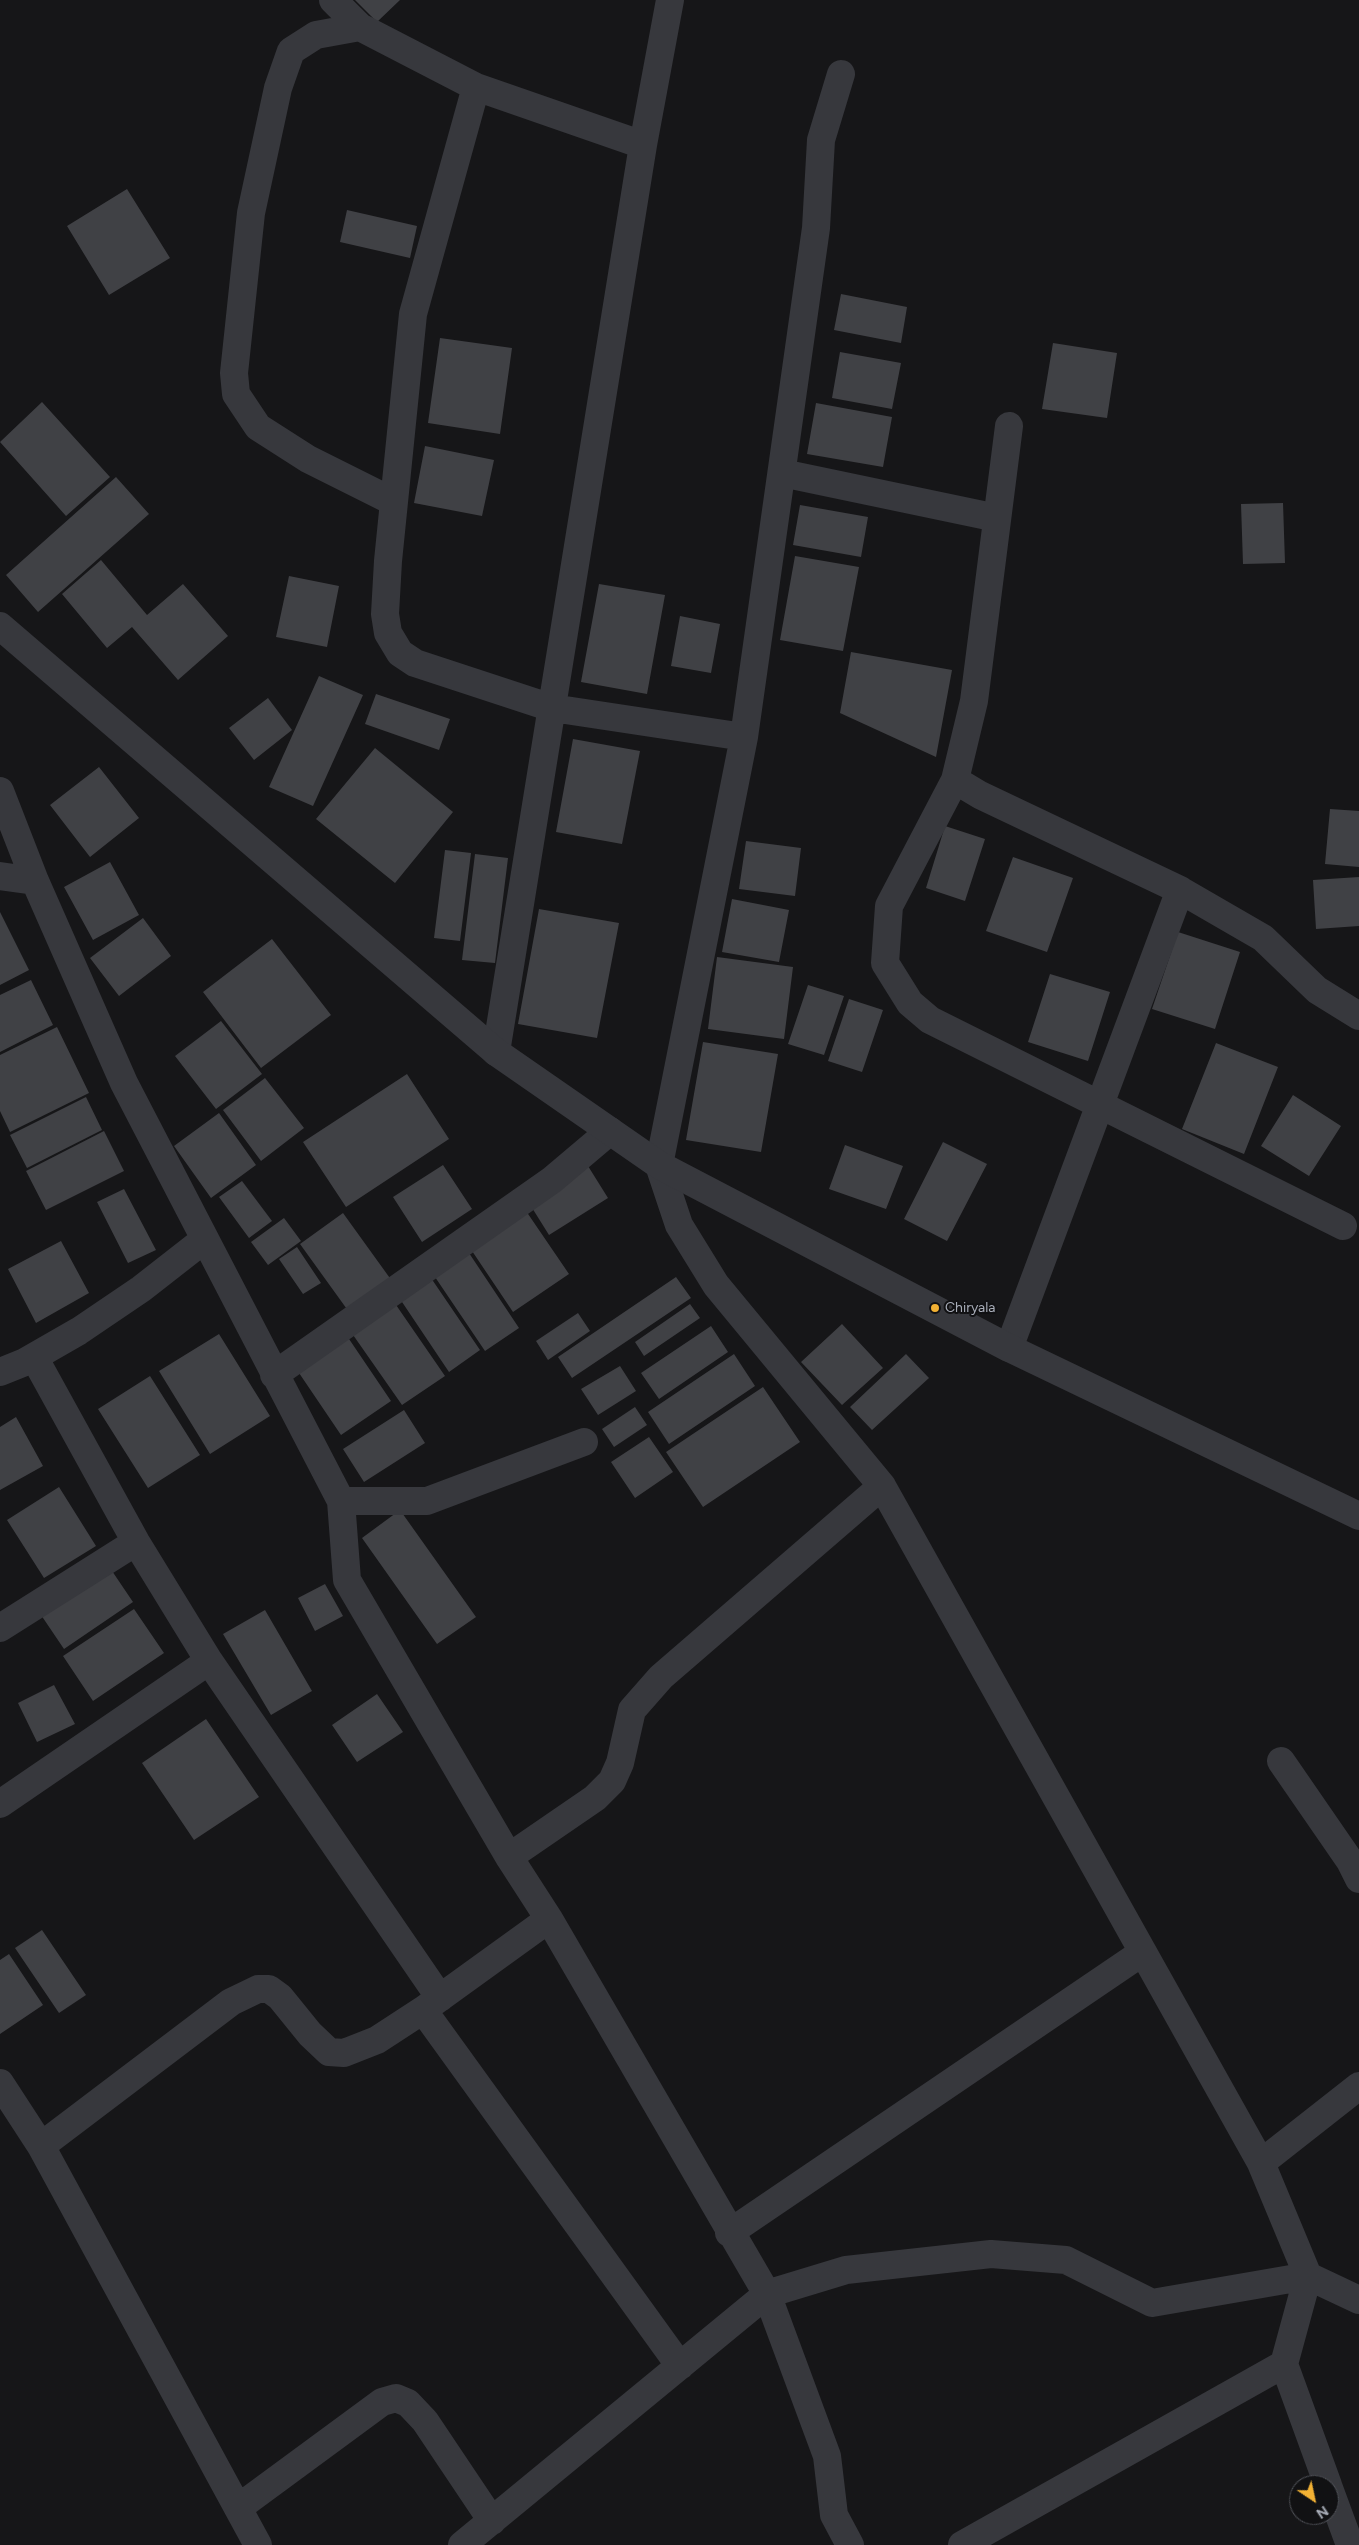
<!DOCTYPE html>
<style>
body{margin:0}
#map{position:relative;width:1359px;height:2545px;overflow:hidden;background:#161618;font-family:Figtree,sans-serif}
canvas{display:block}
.north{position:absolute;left:1289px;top:2475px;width:50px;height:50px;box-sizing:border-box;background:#111113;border:1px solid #4d4f55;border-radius:50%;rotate:146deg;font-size:14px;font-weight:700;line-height:20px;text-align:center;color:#a8adb8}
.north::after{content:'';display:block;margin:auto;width:18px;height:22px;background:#f2b134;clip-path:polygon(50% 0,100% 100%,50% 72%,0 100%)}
</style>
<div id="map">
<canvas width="1359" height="2545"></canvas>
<div class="north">N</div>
</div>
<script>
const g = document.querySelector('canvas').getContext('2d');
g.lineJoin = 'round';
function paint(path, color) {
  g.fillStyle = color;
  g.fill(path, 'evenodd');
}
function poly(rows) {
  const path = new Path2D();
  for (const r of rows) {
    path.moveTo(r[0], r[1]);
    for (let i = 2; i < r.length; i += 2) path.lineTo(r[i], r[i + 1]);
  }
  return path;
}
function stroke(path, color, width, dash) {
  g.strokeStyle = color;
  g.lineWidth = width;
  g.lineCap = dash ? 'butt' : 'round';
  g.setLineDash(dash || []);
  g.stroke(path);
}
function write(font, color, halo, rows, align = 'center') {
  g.font = font + ' Figtree,sans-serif';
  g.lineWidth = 4;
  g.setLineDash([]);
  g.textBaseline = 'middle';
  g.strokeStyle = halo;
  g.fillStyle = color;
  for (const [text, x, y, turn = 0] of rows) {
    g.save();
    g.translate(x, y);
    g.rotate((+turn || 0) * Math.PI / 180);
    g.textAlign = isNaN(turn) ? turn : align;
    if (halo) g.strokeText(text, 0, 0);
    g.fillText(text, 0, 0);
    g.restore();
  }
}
const building = poly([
 [355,0,400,0,377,22],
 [127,189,170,258,109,295,67,226],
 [347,210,417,226,410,258,340,242],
 [841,294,907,307,901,343,834,330],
 [440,338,512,348,500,434,428,423],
 [1053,343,1117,353,1107,418,1042,409],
 [840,352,901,363,892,409,832,398],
 [42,402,110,477,66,516,0,442],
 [816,403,892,417,883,467,807,454],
 [425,446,494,460,482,516,414,503],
 [116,477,149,514,38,612,6,575],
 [1283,503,1285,563,1243,564,1241,504],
 [800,505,868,517,861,557,793,545],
 [795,556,859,567,843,651,780,640],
 [101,560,147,615,183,584,228,636,178,680,132,627,107,648,62,594],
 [289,576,339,586,327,647,276,637],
 [599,584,665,595,647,694,581,682],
 [680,616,720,624,711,673,671,666],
 [851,652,952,670,936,757,840,713],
 [319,676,363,695,313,806,269,787],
 [376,694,450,719,439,750,365,724],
 [268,698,292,730,254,760,229,728],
 [573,739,640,751,622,844,556,832],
 [375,748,453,812,395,883,316,819],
 [99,767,139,818,90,857,50,805],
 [1330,809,1359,811,1359,867,1325,864],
 [945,826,985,839,965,901,926,888],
 [746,841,801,848,795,896,739,889],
 [445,850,471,853,460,941,434,938],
 [475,854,508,858,495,963,462,960],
 [1013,857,1073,878,1047,952,986,931],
 [110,862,139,915,93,940,64,887],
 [1359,877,1359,926,1316,929,1313,880],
 [732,899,789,910,779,962,722,952],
 [539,909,619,923,597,1038,518,1024],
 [0,912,29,970,0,985],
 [143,918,171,956,119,996,90,958],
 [1178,932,1240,952,1215,1029,1152,1009],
 [272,939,331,1015,261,1068,203,992],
 [717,957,793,967,784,1039,708,1029],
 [1050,974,1110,992,1088,1061,1028,1042],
 [31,980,53,1025,0,1052,0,995],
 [808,985,844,996,824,1055,788,1044],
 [849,999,883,1010,862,1072,828,1061],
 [221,1021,262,1074,216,1109,175,1056],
 [57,1027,89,1093,10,1132,0,1111,0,1055],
 [703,1042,778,1054,761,1152,686,1140],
 [1216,1043,1278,1067,1244,1154,1182,1129],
 [407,1074,449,1139,346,1207,303,1142],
 [265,1078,304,1128,261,1161,223,1110],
 [1293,1095,1341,1126,1309,1176,1261,1146],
 [86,1097,102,1130,27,1168,10,1135],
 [219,1113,256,1165,211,1198,174,1146],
 [104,1131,124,1171,46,1210,26,1171],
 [943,1142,987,1164,947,1241,904,1219],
 [845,1145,903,1166,886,1209,829,1189],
 [443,1165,472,1209,422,1242,393,1197],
 [588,1166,608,1198,549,1235,529,1203],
 [242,1181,272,1221,249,1238,219,1197],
 [124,1189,156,1250,128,1263,97,1202],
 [524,1208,569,1274,513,1312,468,1245],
 [343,1213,392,1281,349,1312,300,1244],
 [284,1218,301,1241,268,1265,251,1242],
 [61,1241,89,1293,36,1323,8,1269],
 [297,1247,321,1283,303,1294,279,1259],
 [469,1253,519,1328,485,1351,435,1277],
 [676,1277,691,1298,572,1378,558,1357],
 [431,1278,480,1350,449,1372,400,1299],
 [394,1302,445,1376,402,1405,351,1332],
 [690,1304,700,1318,644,1356,635,1342],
 [578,1313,590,1331,548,1360,536,1341],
 [842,1324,883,1368,842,1405,801,1362],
 [711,1326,728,1352,659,1399,641,1373],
 [219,1334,270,1416,210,1454,159,1371],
 [347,1336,391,1401,341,1435,297,1370],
 [734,1354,755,1386,669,1444,648,1412],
 [906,1354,929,1378,872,1430,850,1407],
 [620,1366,636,1391,598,1415,581,1389],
 [150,1376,200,1455,148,1488,98,1409],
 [763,1387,800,1442,703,1507,666,1452],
 [635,1407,647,1425,614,1447,602,1429],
 [404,1410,425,1443,364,1482,343,1449],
 [16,1417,43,1466,0,1490,0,1427],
 [649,1437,673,1472,635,1498,611,1462],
 [59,1487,96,1546,44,1578,7,1520],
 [400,1510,476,1617,437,1644,362,1538],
 [110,1568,133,1602,64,1649,41,1615],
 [325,1584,343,1616,315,1631,298,1598],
 [134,1609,164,1653,93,1701,63,1656],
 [265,1610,312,1691,271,1715,223,1634],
 [54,1685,75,1724,37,1742,18,1703],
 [377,1694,403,1732,357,1762,332,1725],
 [206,1719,259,1797,194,1840,142,1763],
 [42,1930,86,1995,59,2013,15,1948],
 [9,1954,43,2005,0,2034,0,1960]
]);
const minor = poly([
 [333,0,360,27,476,87,643,145],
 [360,27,316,35,291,51,278,88,251,213,234,373,236,394,258,427,308,459,394,502],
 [841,74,821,140,816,228,744,737,659,1165,679,1225,716,1285,882,1486,1261,2163,1308,2276,1284,2364,1328,2485],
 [476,87,413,314,388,561,385,614,388,633,400,653,415,663,552,708,744,737],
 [782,473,997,518],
 [955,780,889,906,885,963,910,1003,930,1020,1343,1226],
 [0,791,35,881,124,1083,341,1501,347,1580,509,1857,549,1919,767,2294,827,2456,834,2515,850,2545],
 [0,876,35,881],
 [1180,890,1263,938,1317,990,1359,1016],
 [496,1052,643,145,670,0],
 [1009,1348,1180,890,980,795,955,780,974,701,1009,426],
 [34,1357,136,1542,209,1661,440,1998],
 [0,1372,25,1362,79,1331,141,1289,205,1239],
 [274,1375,552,1180,610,1131],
 [341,1501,427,1501,584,1442],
 [0,1628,136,1542],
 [1281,1761,1350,1861,1359,1879],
 [0,1804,209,1661],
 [509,1857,595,1798,612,1781,620,1763,632,1710,661,1677,882,1486],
 [423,2010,680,2366],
 [0,2083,41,2146,258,2545],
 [41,2146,231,2002,258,1989,269,1989,280,1997,310,2034,329,2052,344,2053,377,2040,423,2010,549,1919],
 [1261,2163,1359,2086],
 [729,2233,1143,1952],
 [1329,2488,1350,2545],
 [238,2508,382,2402,396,2398,408,2403,425,2421,492,2521],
 [462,2545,767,2294,846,2270,991,2254,1066,2260,1152,2303,1308,2276,1359,2300],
 [962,2545,1284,2364]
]);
const tertiary = poly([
 [0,626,496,1052,659,1165,1009,1348,1359,1516]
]);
const markers = [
 [935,1308,5,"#f2b134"]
];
const poiNames = [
 ["Chiryala",945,1308]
];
paint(building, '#404145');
stroke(minor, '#37383d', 28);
stroke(tertiary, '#37383d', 28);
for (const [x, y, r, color] of markers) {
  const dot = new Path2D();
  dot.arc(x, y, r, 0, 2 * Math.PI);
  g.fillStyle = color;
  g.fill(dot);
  stroke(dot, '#111113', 2);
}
write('14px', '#a8adb8', '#111113', poiNames, 'left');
</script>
